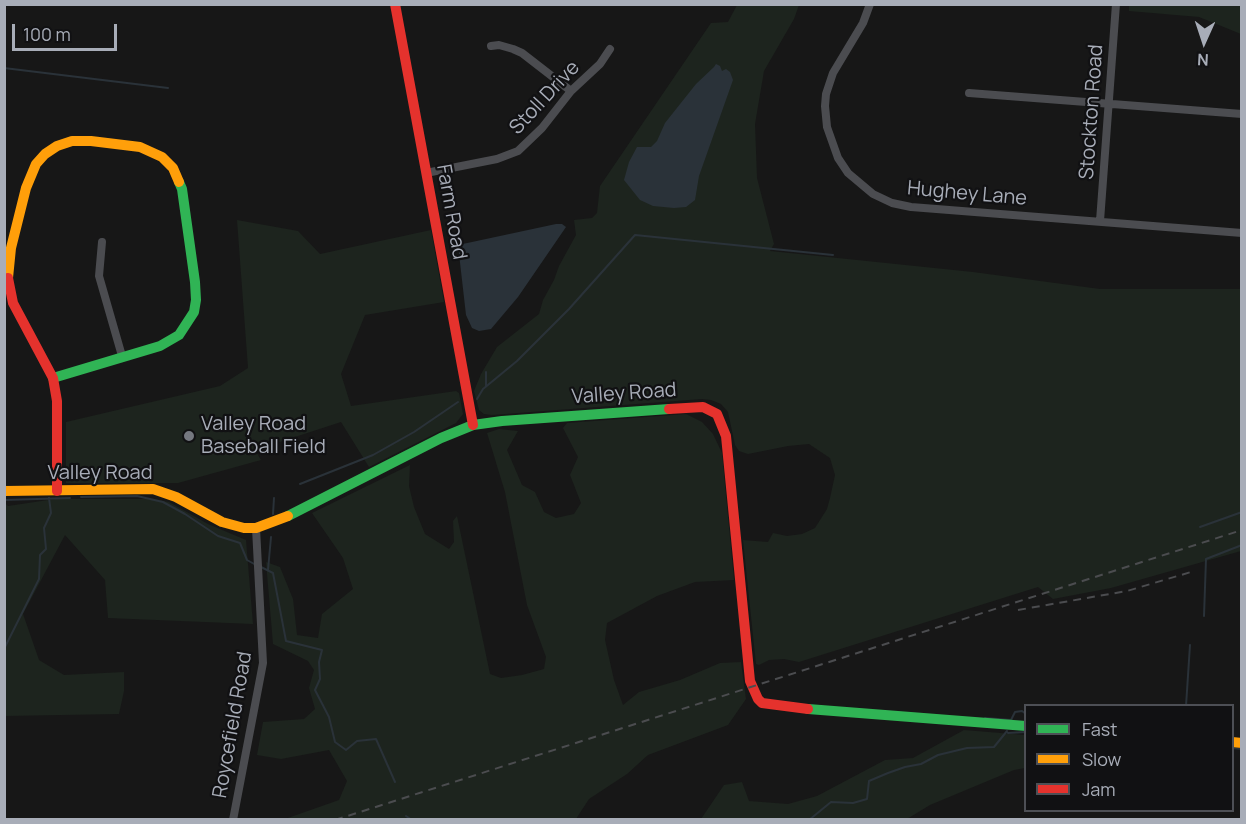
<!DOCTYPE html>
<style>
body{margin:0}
#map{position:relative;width:1246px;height:824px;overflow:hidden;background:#171717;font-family:Manrope,sans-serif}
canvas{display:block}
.frame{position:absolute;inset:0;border:6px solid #a8adb8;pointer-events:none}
.legend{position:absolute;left:1024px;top:704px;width:210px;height:108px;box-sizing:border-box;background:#111113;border:2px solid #4d4f55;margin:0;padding:8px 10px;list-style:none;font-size:18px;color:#a8adb8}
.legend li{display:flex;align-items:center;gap:12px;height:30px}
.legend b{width:30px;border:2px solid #4d4f55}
.north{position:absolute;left:1174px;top:12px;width:60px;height:60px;-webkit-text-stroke:4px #111113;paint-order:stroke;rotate:183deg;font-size:16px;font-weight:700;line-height:24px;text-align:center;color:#a8adb8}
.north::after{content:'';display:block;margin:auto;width:21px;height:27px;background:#a8adb8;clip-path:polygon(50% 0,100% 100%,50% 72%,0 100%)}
.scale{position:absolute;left:12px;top:24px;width:105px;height:27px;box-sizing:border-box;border:3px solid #a8adb8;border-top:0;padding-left:8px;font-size:18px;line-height:21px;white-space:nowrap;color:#a8adb8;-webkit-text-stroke:4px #111113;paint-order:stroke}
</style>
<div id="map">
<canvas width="1246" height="824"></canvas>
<div class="frame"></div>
<ul class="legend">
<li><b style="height:8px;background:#30b455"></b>Fast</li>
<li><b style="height:8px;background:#ff9f0a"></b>Slow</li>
<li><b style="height:8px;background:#e5322d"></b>Jam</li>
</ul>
<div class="north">N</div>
<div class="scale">100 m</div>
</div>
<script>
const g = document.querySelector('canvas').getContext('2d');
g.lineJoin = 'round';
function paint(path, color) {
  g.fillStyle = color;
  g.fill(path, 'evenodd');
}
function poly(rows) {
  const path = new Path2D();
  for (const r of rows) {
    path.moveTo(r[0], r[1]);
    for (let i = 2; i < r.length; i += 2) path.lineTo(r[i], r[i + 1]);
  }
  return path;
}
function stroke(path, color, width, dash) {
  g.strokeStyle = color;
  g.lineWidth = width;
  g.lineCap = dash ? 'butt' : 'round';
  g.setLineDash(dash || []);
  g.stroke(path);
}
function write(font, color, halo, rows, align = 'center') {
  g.font = font + ' Manrope,sans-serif';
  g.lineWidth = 4.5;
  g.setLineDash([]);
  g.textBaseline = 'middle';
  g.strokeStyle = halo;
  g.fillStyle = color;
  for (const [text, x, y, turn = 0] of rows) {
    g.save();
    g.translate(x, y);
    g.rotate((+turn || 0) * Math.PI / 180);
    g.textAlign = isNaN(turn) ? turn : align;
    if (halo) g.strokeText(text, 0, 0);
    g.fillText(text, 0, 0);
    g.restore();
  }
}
const green = poly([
 [737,5,799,5,794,19,764,71,755,124,757,178,774,244,770,251,973,272,1100,289,1241,289,1241,551,1111,588,1053,599,1038,587,799,662,784,659,769,660,759,665,756,664,743,540,768,542,773,533,787,536,802,534,815,528,827,509,830,498,835,475,830,458,809,444,788,446,748,454,739,451,735,445,728,412,721,404,711,400,702,399,492,415,484,414,479,410,474,391,481,374,497,347,539,314,543,300,554,280,559,266,576,235,574,220,592,218,597,213,600,186,711,23,728,22],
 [1129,5,1241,5,1241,34,1199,17,1129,11],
 [237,220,298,231,320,254,431,230,444,302,365,315,341,374,351,406,456,391,459,393,463,414,456,423,369,467,341,422,255,450,261,460,178,483,66,483,66,422,220,386,248,368],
 [686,414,702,422,713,434,722,453,734,580,695,582,657,596,607,623,605,640,614,680,623,705,639,692,680,680,720,663,741,662,746,699,728,725,648,755,627,774,589,799,576,819,285,819,339,800,347,781,329,750,281,759,257,755,263,722,304,719,315,709,309,688,314,670,308,661,273,644,266,562,280,567,293,599,297,635,318,638,322,614,353,589,343,558,312,513,410,465,409,486,414,507,425,534,449,549,454,542,453,521,457,516,490,674,501,678,522,675,544,669,546,657,527,605,505,492,487,433,499,429,518,431,507,450,522,485,535,492,544,512,556,518,574,514,581,503,570,475,578,457,563,428,567,423],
 [55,499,153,499,169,502,208,524,246,540,253,624,108,618,105,580,65,535,23,614,39,660,64,675,124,672,124,691,119,714,5,716,5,503,8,506],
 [964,730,1025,735,1025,768,1014,770,930,805,907,819,701,819,724,785,742,782,749,801,788,804,817,796,885,760,913,758]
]);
const water = poly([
 [716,64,720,66,722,71,726,69,730,72,733,80,699,176,695,200,686,207,674,208,653,206,640,200,624,180,629,162,637,147,651,147,657,141,665,123,696,84,714,67],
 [556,224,562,224,566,227,518,297,491,329,479,331,472,328,466,315,458,245]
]);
const stream = poly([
 [4,68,168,88],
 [486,372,486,386],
 [477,399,483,389,517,361,569,309,635,235,833,255],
 [300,484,373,455,414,432,458,402],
 [81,497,137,496,163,502,185,514,218,536,240,543,247,560,256,565],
 [4,500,70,498],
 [273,514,274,498],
 [1200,527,1242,512],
 [261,567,273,573,286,641,322,650,319,662,320,679,315,690,329,717,335,742,346,750,357,741,376,739,395,782],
 [268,570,271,537],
 [1204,616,1206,559,1242,545],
 [4,649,39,579,40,555,46,549,44,528,51,513,49,498],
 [1186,706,1190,645],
 [985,718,1011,720,1015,712,1022,711,1026,714],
 [1008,733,1026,732],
 [1232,748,1242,749],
 [406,816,412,820],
 [809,820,831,802,853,803,867,799,869,781,888,773,905,767,921,764,938,755,967,748,994,747,1007,731]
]);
const street = poly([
 [870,4,863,23,833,73,826,94,825,106,827,127,838,158,848,173,873,194,892,203,911,207,1242,233],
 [491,46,499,45,513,49,522,53,571,91],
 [969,93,1242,114],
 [426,173,497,159,518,151,542,128,571,91,600,64,610,49],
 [1100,221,1116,4],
 [102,242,99,276,122,356],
 [233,820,263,663,256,528]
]);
const fast = poly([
 [53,378,160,346,179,335,194,312,196,300,195,282,182,189,179,182],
 [288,516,441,438,473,425,502,421,669,409],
 [808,709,1026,726]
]);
const slow = poly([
 [8,278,11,248,26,188,36,164,45,154,57,146,72,141,91,141,140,147,162,157,173,168,179,182],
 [4,491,153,489,176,497,222,522,244,528,256,528,288,516],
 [1232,742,1242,743]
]);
const jam = poly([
 [395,4,473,425],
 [8,278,13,303,53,378,57,401,57,491],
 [669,409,703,407,717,414,726,436,750,681,758,699,762,703,808,709]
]);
const rail = poly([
 [1018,610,1127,591,1191,572],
 [335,820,1242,530]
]);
const markers = [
 [189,436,6,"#757880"]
];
const streetNames = [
 ["Stoll Drive",545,98,-47],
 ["Stockton Road",1092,112,-86],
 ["Hughey Lane",967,194,5],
 ["Farm Road",451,212,80],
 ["Valley Road",624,394,-4],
 ["Valley Road",100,473],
 ["Roycefield Road",233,725,-80]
];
const poiNames = [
 ["Valley Road",201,424],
 ["Baseball Field",201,447]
];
paint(green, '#1d241e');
paint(water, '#2a3239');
stroke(stream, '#2a3239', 2);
stroke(street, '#4b4c50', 8);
stroke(fast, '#30b455', 10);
stroke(slow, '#ff9f0a', 10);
stroke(jam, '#e5322d', 10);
stroke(rail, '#4b4c4f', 2, [8, 6]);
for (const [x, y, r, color] of markers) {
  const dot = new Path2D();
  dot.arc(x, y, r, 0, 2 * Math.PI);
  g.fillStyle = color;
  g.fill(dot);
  stroke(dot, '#111113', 2);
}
write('20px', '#a8adb8', '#111113', streetNames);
write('20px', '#a8adb8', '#111113', poiNames, 'left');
</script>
